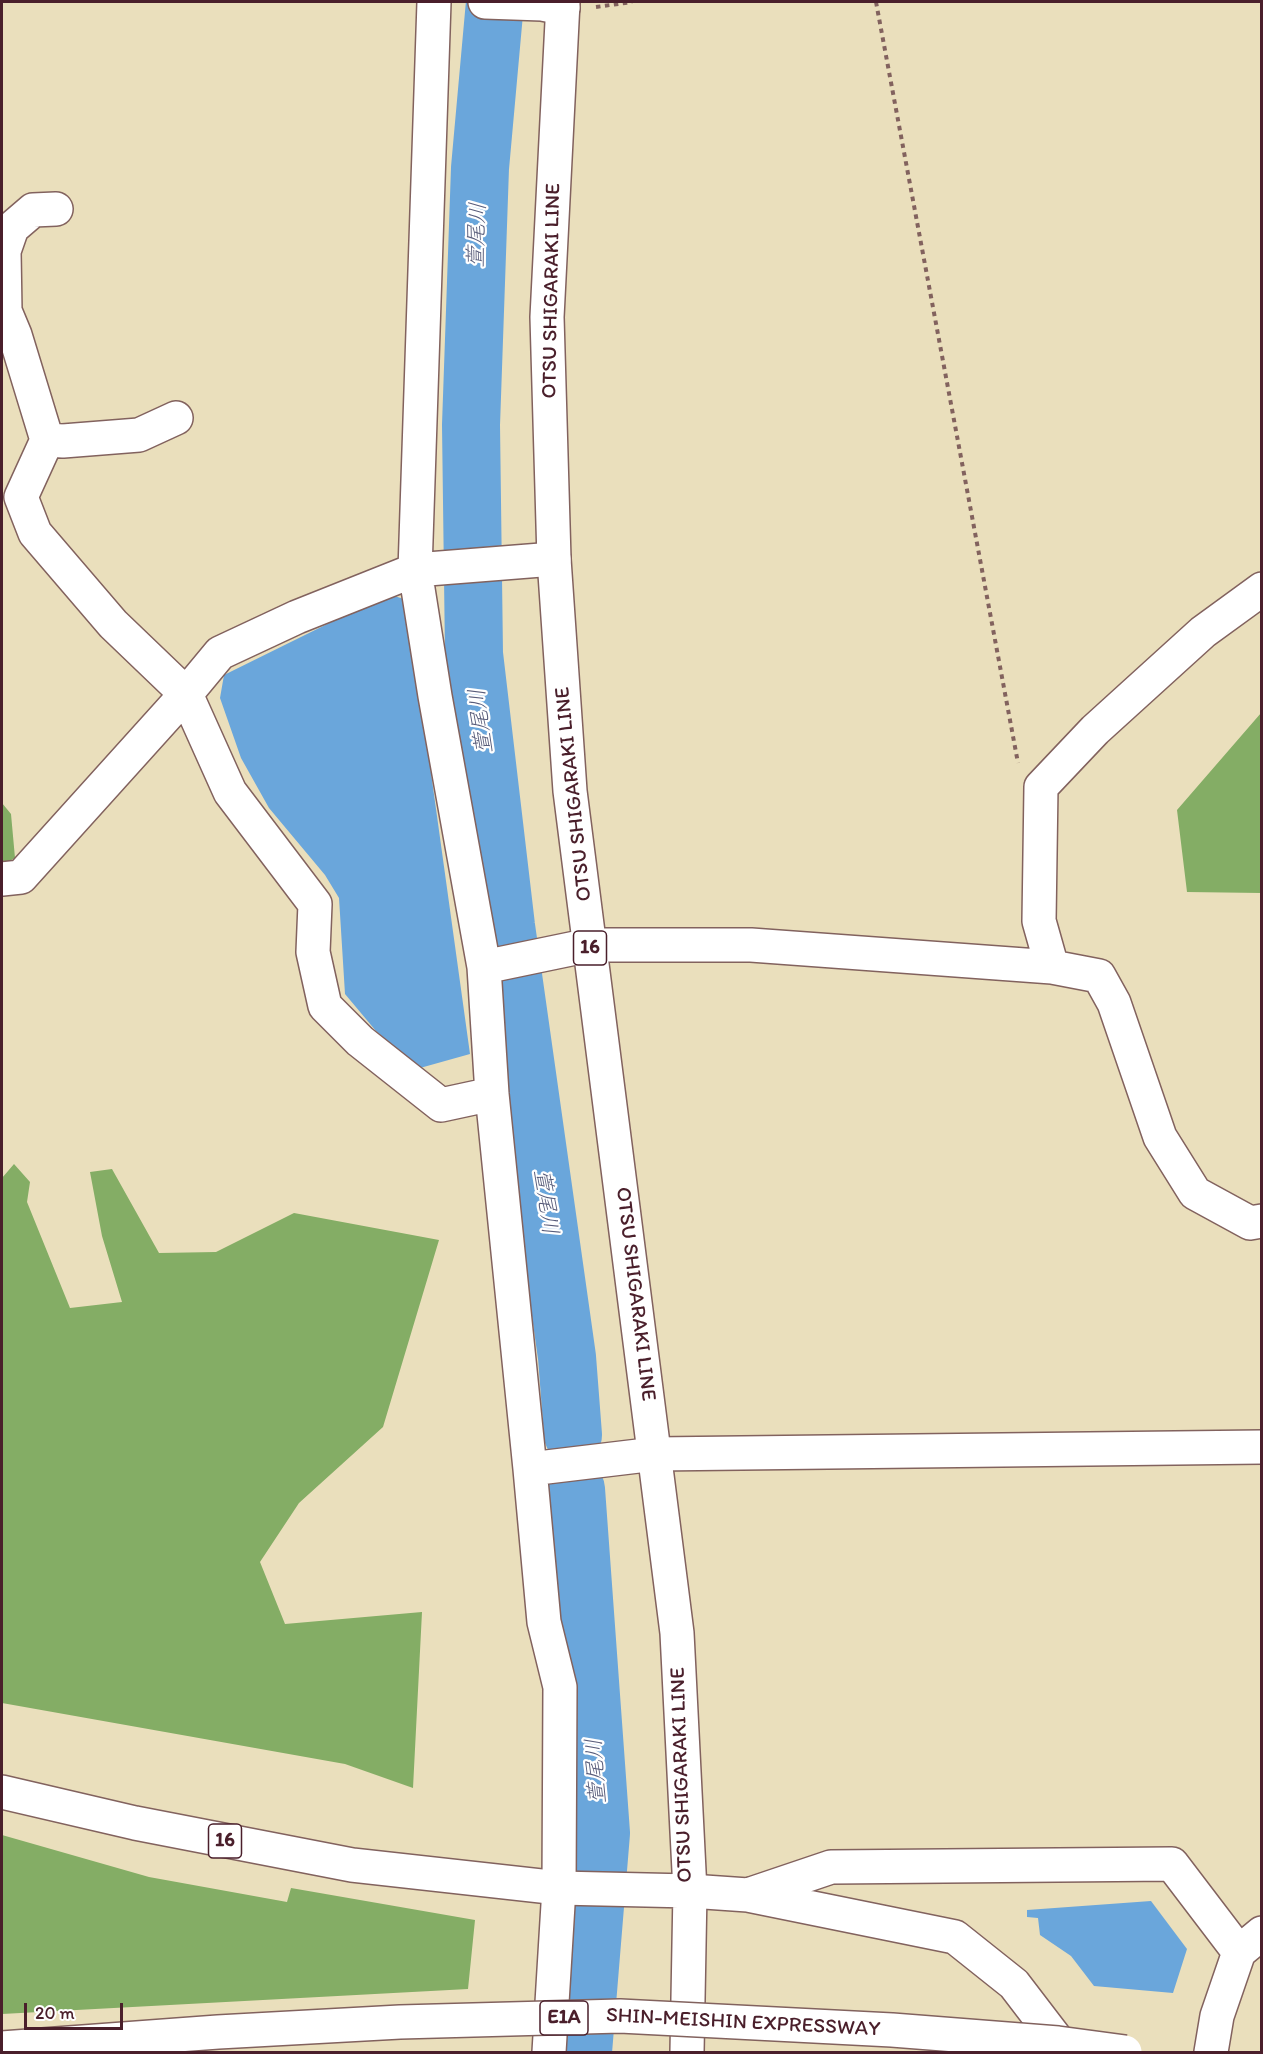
<!DOCTYPE html>
<meta charset="utf-8">
<style>
body{margin:0}
#map{position:relative;width:1263px;height:2054px;overflow:hidden;background:#eadfbc;font-family:Itim,sans-serif}
canvas{display:block}
.frame{position:absolute;inset:0;border:3px solid #4a1f2b;pointer-events:none}
.scale{position:absolute;left:24px;top:2003px;width:99px;height:27px;box-sizing:border-box;border:3px solid #4a1f2b;border-top:0;padding-left:8px;font-size:18px;line-height:21px;white-space:nowrap;color:#4a1f2b;-webkit-text-stroke:4px #fff;paint-order:stroke}
</style>
<div id="map">
<canvas width="1263" height="2054"></canvas>
<div class="frame"></div>
<div class="scale">20 m</div>
</div>
<script>
const g = document.querySelector('canvas').getContext('2d');
g.lineJoin = 'round';
function paint(path, color) {
  g.fillStyle = color;
  g.fill(path, 'evenodd');
}
function poly(rows) {
  const path = new Path2D();
  for (const r of rows) {
    path.moveTo(r[0], r[1]);
    for (let i = 2; i < r.length; i += 2) path.lineTo(r[i], r[i + 1]);
  }
  return path;
}
function stroke(path, color, width, dash) {
  g.strokeStyle = color;
  g.lineWidth = width;
  g.lineCap = dash ? 'butt' : 'round';
  g.setLineDash(dash || []);
  g.stroke(path);
}
function write(font, color, halo, rows, align = 'center') {
  g.font = font + ' Itim,"Klee One",sans-serif';
  g.lineWidth = 4.5;
  g.setLineDash([]);
  g.textBaseline = 'middle';
  g.strokeStyle = halo;
  g.fillStyle = color;
  for (const [text, x, y, turn = 0] of rows) {
    g.save();
    g.translate(x, y);
    g.rotate((+turn || 0) * Math.PI / 180);
    g.textAlign = isNaN(turn) ? turn : align;
    if (halo) g.strokeText(text, 0, 0);
    g.fillText(text, 0, 0);
    g.restore();
  }
}
const forest = poly([
 [1261,713,1261,893,1187,892,1177,810],
 [2,803,11,814,15,858,2,865],
 [14,1164,30,1182,27,1202,70,1308,122,1302,102,1236,90,1172,112,1169,159,1253,216,1252,294,1213,439,1240,383,1427,299,1503,260,1562,285,1624,422,1612,413,1788,345,1764,2,1703,2,1178],
 [2,1835,149,1877,287,1902,291,1888,475,1920,468,1989,2,2014]
]);
const water = poly([
 [388,594,407,600,470,1054,420,1068,376,1031,345,994,339,898,325,875,269,808,241,758,220,698,224,675],
 [1151,1901,1187,1949,1173,1993,1094,1986,1071,1956,1040,1935,1038,1918,1027,1917,1027,1910]
]);
const river = poly([
 [495,2,480,168,471,425,474,654,506,926,567,1357,573,1435],
 [576,1489,601,1833,583,2052]
]);
const path = poly([
 [876,2,1018,763],
 [596,7,632,2]
]);
const minor = poly([
 [434,2,415,570,435,696,484,967,492,1094,530,1469,544,1622,560,1687,559,1888,549,2052],
 [485,2,542,4,563,8],
 [2,311,5,311,15,335,47,440,21,497,35,533,113,624,186,694,230,792,315,904,313,952,325,1006,360,1041,441,1105,492,1094],
 [5,311,4,251,12,228,33,210,56,209],
 [47,440,63,441,139,435,176,418],
 [1262,589,1203,632,1095,730,1041,787,1039,921,1052,967,1099,976,1114,1003,1160,1137,1195,1193,1250,1223,1262,1221],
 [2,879,21,877,186,694,220,653,297,617,415,570,554,559],
 [484,967,590,945,751,945,1052,967],
 [530,1469,655,1454,1262,1447],
 [690,1891,748,1895,955,1937,1014,1984,1066,2052],
 [748,1895,831,1867,1172,1864,1239,1952],
 [1211,2052,1217,2016,1239,1952,1262,1933]
]);
const major = poly([
 [563,2,547,317,554,559,570,791,677,1633,690,1891,687,2052],
 [2,1792,135,1823,352,1865,559,1888,690,1891]
]);
const highwayBridge = poly([
 [2,2048,218,2032,400,2022,620,2016,892,2030,1058,2043,1125,2052]
]);
const shields = [
 [590,948,33],
 [225,1841,33],
 [564,2018,48]
];
const shieldNames = [
 ["16",590,948],
 ["16",225,1841],
 ["E1A",564,2018]
];
const streetNames = [
 ["OTSU SHIGARAKI LINE",552,291,-89],
 ["OTSU SHIGARAKI LINE",574,794,-96],
 ["OTSU SHIGARAKI LINE",635,1294,83],
 ["OTSU SHIGARAKI LINE",682,1775,-92],
 ["SHIN-MEISHIN EXPRESSWAY",743,2023,3]
];
const waterNames = [
 ["萱尾川",478,235,-88],
 ["萱尾川",482,721,-97],
 ["萱尾川",545,1202,82],
 ["萱尾川",597,1771,-94]
];
paint(forest, '#84ad65');
paint(water, '#6aa6db');
stroke(river, '#6aa6db', 58);
stroke(minor, '#82625e', 36);
stroke(major, '#82625e', 36);
stroke(path, '#82625e', 4, [4.5, 4.5]);
stroke(minor, '#fff', 33);
stroke(major, '#fff', 33);
stroke(highwayBridge, '#82625e', 36, []);
stroke(highwayBridge, '#fff', 33);
for (const [x, y, w] of shields) {
  const box = new Path2D();
  box.roundRect(x - w / 2, y - 17, w, 34, 4.5);
  g.fillStyle = '#fff';
  g.fill(box);
  stroke(box, '#4a1f2b', 1.5);
}
write('bold 20px', '#4a1f2b', null, shieldNames);
write('21px', '#4a1f2b', '#fff', streetNames);
write('italic 22px', '#585c7a', '#fff', waterNames);
</script>
